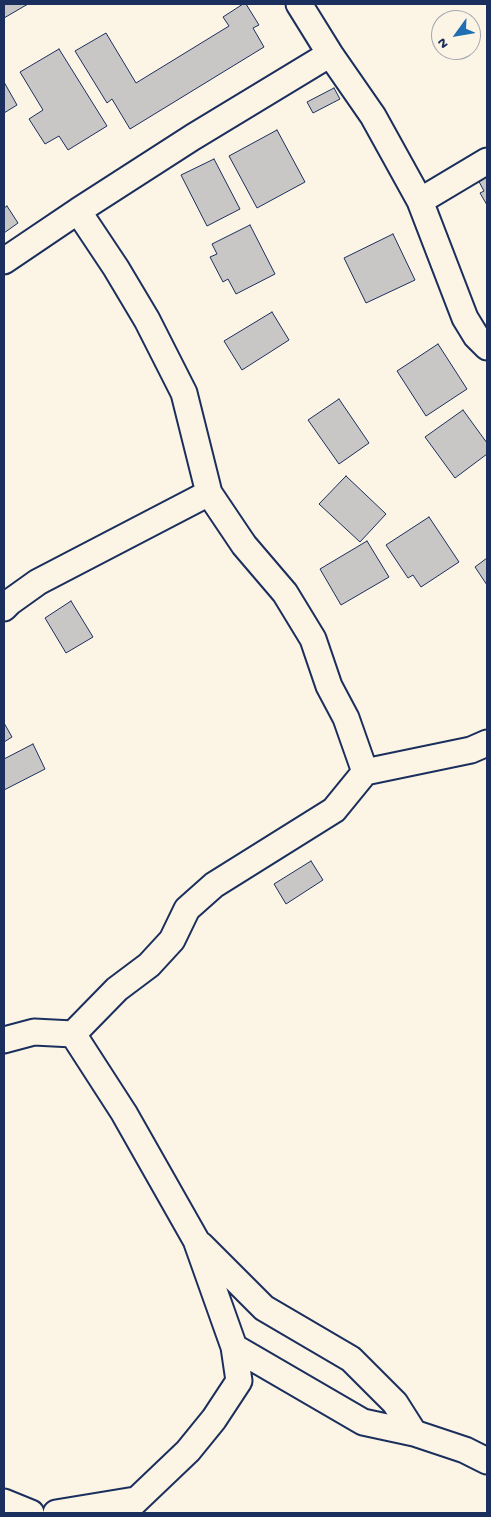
<!DOCTYPE html>
<style>
body{margin:0}
#map{position:relative;width:491px;height:1517px;overflow:hidden;background:#fcf5e5;font-family:"Gochi Hand",sans-serif}
canvas{display:block}
.frame{position:absolute;inset:0;border:5px solid #1b2f5e;pointer-events:none}
.north{position:absolute;left:431px;top:10px;width:50px;height:50px;box-sizing:border-box;background:#fcf5e5;border:1px solid #a2a6af;border-radius:50%;rotate:238deg;font-size:14px;font-weight:700;line-height:20px;text-align:center;color:#1b2f5e}
.north::after{content:'';display:block;margin:auto;width:18px;height:22px;background:#1f6fb2;clip-path:polygon(50% 0,100% 100%,50% 72%,0 100%)}
</style>
<div id="map">
<canvas width="491" height="1517"></canvas>
<div class="frame"></div>
<div class="north">N</div>
</div>
<script>
const g = document.querySelector('canvas').getContext('2d');
g.lineJoin = 'round';
function paint(path, color) {
  g.fillStyle = color;
  g.fill(path, 'evenodd');
}
function poly(rows) {
  const path = new Path2D();
  for (const r of rows) {
    path.moveTo(r[0], r[1]);
    for (let i = 2; i < r.length; i += 2) path.lineTo(r[i], r[i + 1]);
  }
  return path;
}
function stroke(path, color, width, dash) {
  g.strokeStyle = color;
  g.lineWidth = width;
  g.lineCap = dash ? 'butt' : 'round';
  g.setLineDash(dash || []);
  g.stroke(path);
}
const building = poly([
 [4,4,28,4,4,18,4,4],
 [243,4,246,4,259,25,253,28,264,47,130,129,112,99,107,103,75,51,106,33,136,83,229,26,223,17,243,4],
 [59,49,107,126,68,150,59,136,45,144,29,119,43,110,20,72,59,49],
 [4,82,17,105,4,113,4,82],
 [334,88,340,99,313,113,307,102,334,88],
 [277,130,305,182,257,208,229,156,277,130],
 [214,159,240,209,207,226,181,175,214,159],
 [487,171,487,205,480,193,484,191,477,178,487,171],
 [7,206,18,223,4,233,4,208,7,206],
 [250,225,275,274,236,294,228,279,223,282,210,257,217,254,212,244,250,225],
 [393,234,415,280,366,303,344,258,393,234],
 [272,312,289,340,242,370,224,341,272,312],
 [438,344,467,389,426,416,397,371,438,344],
 [339,399,369,443,339,464,308,420,339,399],
 [463,410,487,443,487,454,455,478,425,437,463,410],
 [346,476,386,514,360,542,319,504,346,476],
 [429,517,459,562,421,587,413,575,408,578,386,545,429,517],
 [367,541,389,577,341,605,320,569,367,541],
 [487,558,487,585,475,567,487,558],
 [71,601,93,637,66,653,45,618,71,601],
 [4,723,12,737,4,742,4,723],
 [33,744,45,769,4,790,4,759,33,744],
 [311,861,323,880,286,904,274,884,311,861]
]);
const minor = poly([
 [299,4,330,54,193,137,78,211,116,268,147,320,184,393,209,493,244,545,285,593,313,639,329,686,346,718,365,772],
 [330,54,373,116,420,201,465,318,476,336,487,347],
 [420,201,487,161],
 [4,261,78,211],
 [4,608,10,602,38,582,209,493],
 [73,1034,124,1113,196,1240,234,1347,239,1381,214,1419,188,1451,123,1513],
 [4,1040,34,1032,73,1034,117,989,149,965,172,940,187,909,214,885,334,810,365,772,471,750,487,743],
 [201,1245,264,1308,351,1359,395,1403,414,1433],
 [234,1347,363,1422,414,1433,465,1450,487,1461],
 [4,1502,31,1513],
 [56,1513,135,1500]
]);
paint(building, '#c8c7c6');
stroke(building, '#1b2f5e', 1);
stroke(minor, '#1b2f5e', 29);
stroke(minor, '#fcf5e5', 25);
</script>
